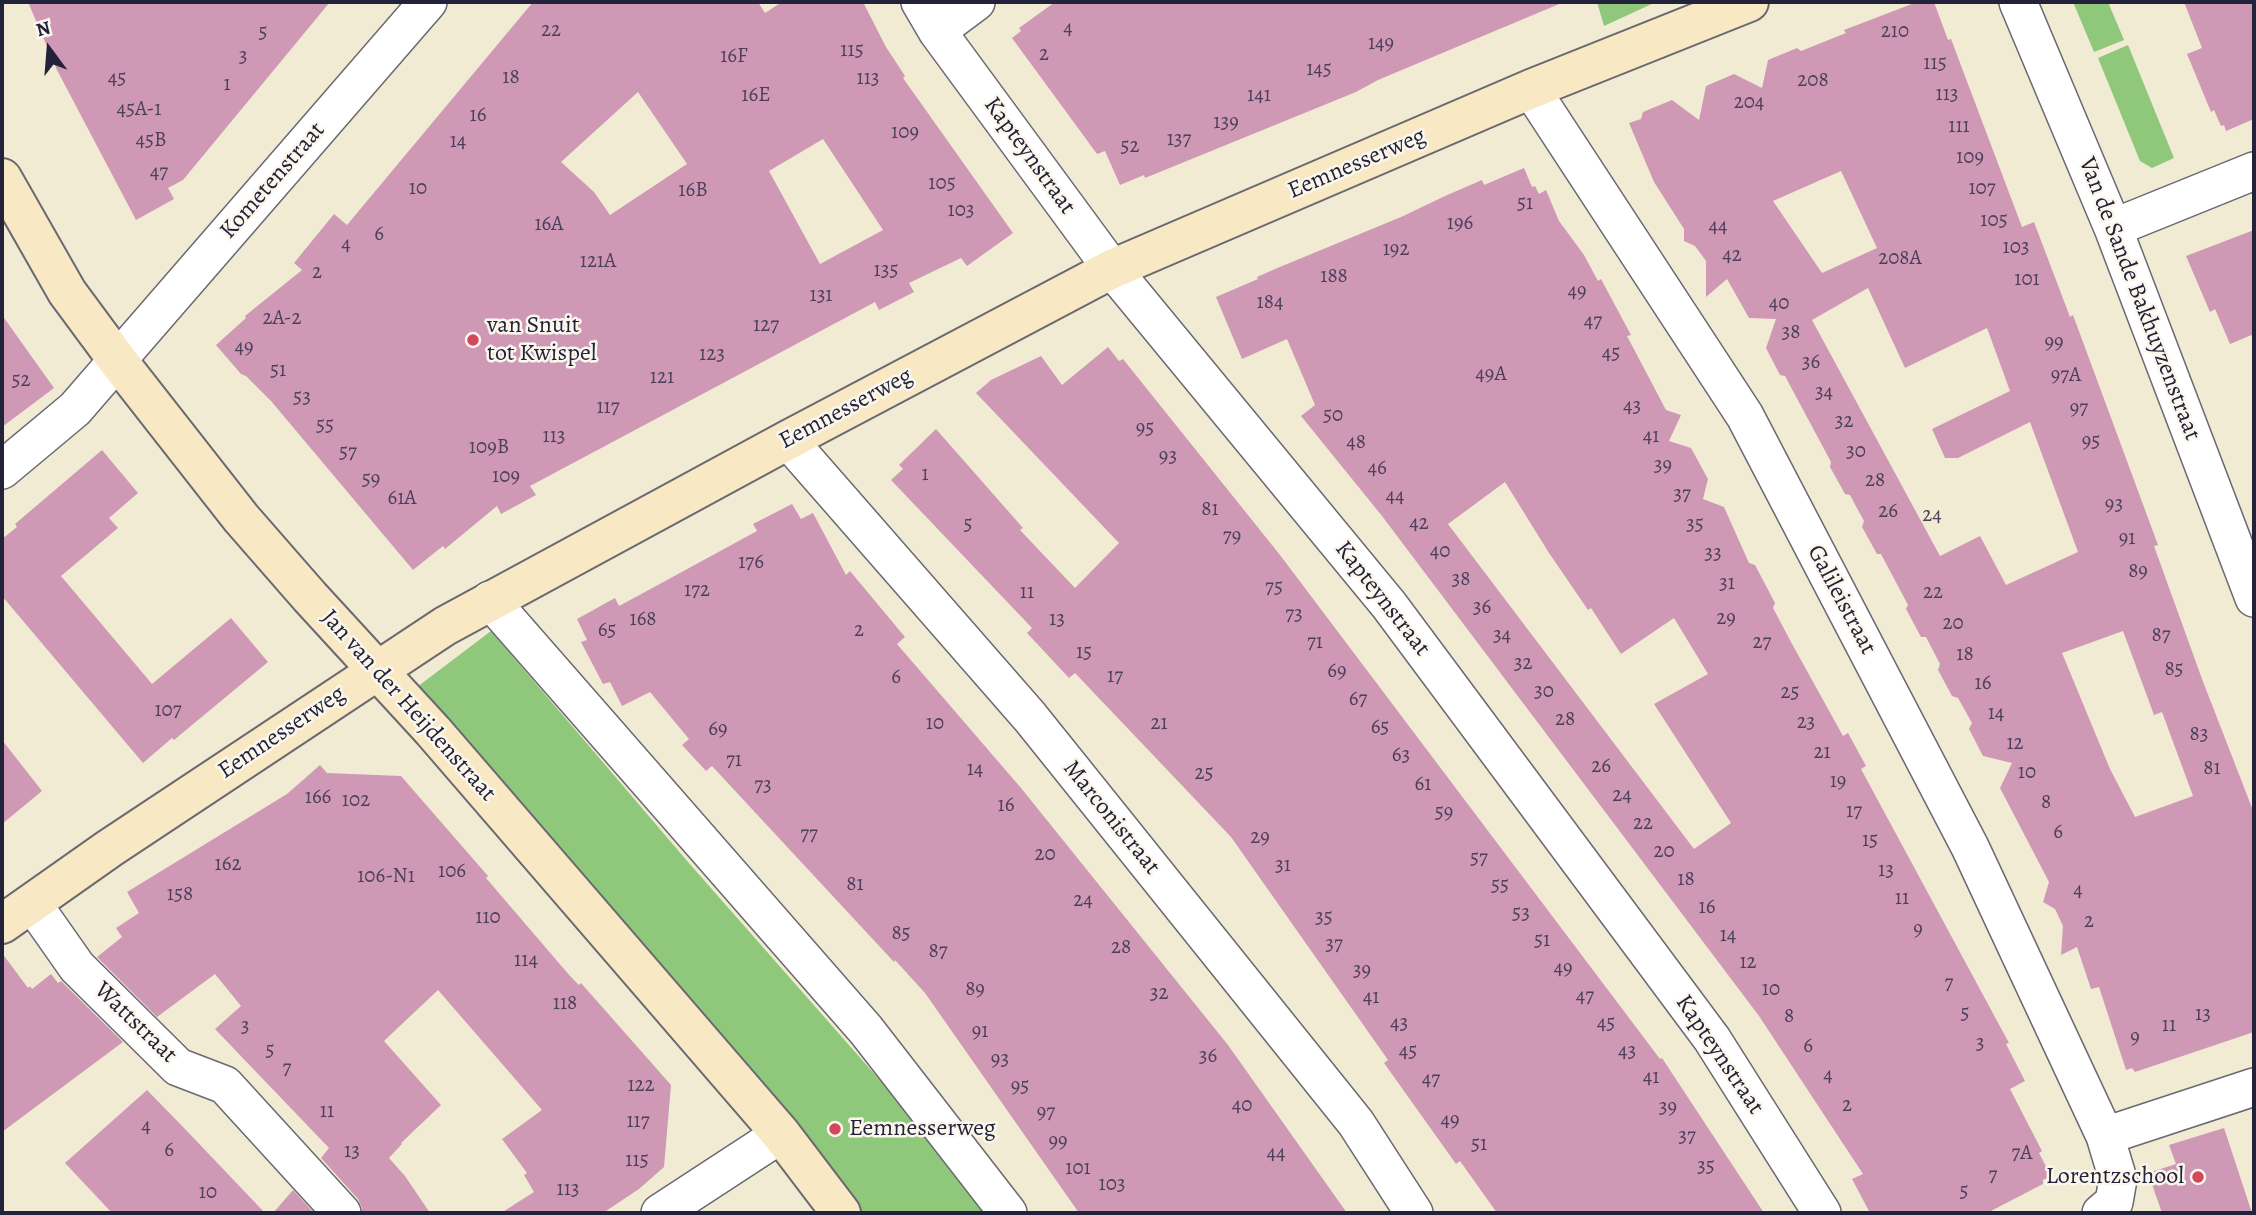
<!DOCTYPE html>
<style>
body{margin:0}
#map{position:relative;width:2256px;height:1215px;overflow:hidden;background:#f1ebd4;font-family:Alegreya,serif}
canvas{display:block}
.frame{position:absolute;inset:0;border:4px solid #22223b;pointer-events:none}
.north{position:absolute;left:14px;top:14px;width:70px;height:70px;-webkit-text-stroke:5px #fbf7ec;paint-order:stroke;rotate:344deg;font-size:19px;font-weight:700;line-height:28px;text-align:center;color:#22223b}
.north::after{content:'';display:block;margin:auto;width:24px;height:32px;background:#22223b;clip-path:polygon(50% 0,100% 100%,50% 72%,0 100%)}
</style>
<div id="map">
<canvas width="2256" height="1215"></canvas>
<div class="frame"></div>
<div class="north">N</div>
</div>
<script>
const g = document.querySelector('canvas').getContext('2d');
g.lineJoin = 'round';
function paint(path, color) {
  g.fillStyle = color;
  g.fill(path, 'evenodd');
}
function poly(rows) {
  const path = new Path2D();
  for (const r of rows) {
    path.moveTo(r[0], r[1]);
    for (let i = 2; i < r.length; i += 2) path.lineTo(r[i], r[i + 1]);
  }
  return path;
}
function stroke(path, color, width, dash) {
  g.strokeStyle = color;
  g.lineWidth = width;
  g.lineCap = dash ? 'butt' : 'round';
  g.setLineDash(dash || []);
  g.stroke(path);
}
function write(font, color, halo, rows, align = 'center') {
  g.font = font + ' Alegreya,serif';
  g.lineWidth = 5;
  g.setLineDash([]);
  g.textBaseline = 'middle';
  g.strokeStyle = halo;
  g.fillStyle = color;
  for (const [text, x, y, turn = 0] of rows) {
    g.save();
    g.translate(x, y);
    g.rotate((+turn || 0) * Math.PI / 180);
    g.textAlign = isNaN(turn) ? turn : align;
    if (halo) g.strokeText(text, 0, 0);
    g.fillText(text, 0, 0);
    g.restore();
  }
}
const green = poly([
 [1597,2,1656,2,1604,26],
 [2073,2,2108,2,2124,40,2094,52],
 [2128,45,2174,158,2152,168,2140,161,2098,58],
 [491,631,688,862,914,1119,993,1213,863,1213,838,1180,417,687]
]);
const building = poly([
 [28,2,330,2,183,180,168,188,174,199,136,220,57,70],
 [533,2,758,2,765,13,782,2,863,2,886,47,905,76,903,78,1013,233,967,266,961,258,909,283,914,292,879,310,875,302,530,486,536,495,501,514,497,506,445,549,443,546,413,570,271,401,246,376,241,374,216,345,246,318,245,316,302,270,294,263,334,214,347,225],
 [638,92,687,164,610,215,594,192,561,162],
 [823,139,883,230,820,264,769,171],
 [1055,2,1564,2,1378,80,1356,92,1145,178,1144,175,1120,185,1105,151,1097,154,1012,38,1021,31,1019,28],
 [1917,2,1934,2,1948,40,1951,39,2022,227,2034,222,2070,317,2073,315,2158,545,2154,546,2202,679,2254,813,2254,1032,2135,1072,2132,1068,2126,1070,2099,987,2091,989,2077,947,2061,955,2063,926,2055,909,2043,902,2049,882,2000,788,2012,763,1983,756,1969,729,1972,723,1958,698,1952,696,1938,670,1940,664,1926,637,1921,637,1906,609,1908,605,1881,554,1877,554,1862,527,1864,521,1858,510,1850,495,1845,494,1830,467,1831,462,1785,376,1780,375,1766,348,1776,319,1749,318,1727,279,1706,297,1706,261,1695,246,1684,241,1684,229,1654,182,1629,123,1641,119,1643,112,1672,100,1699,120,1706,86,1734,74,1762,88,1768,60,1797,48,1801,51,1846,33,1844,30],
 [1841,171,1877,248,1822,273,1773,201],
 [1868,288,1905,368,1987,328,2010,391,1932,429,1945,458,1958,458,2030,422,2078,552,2006,585,1980,536,1940,556,1812,320],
 [2123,631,2154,715,2162,712,2193,796,2135,817,2110,769,2062,653],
 [2184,2,2254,2,2254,119,2226,131,2224,125,2221,126,2214,110,2211,112,2187,54,2202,48],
 [1524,168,1532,187,1535,186,1539,194,1546,190,1559,221,1584,255,1598,281,1601,279,1631,335,1627,336,1666,410,1681,415,1669,441,1691,448,1708,479,1703,499,1724,507,1749,563,1755,565,1775,603,1773,608,1791,642,1843,736,1848,733,1866,766,1861,769,2009,1043,2006,1044,2025,1081,2010,1089,2042,1151,2039,1153,2051,1176,2043,1180,2043,1184,1987,1213,1870,1213,1852,1179,1863,1174,1759,1016,1382,516,1301,416,1315,405,1287,339,1242,359,1216,297,1258,279,1257,277,1275,269,1401,217,1445,196,1482,180,1484,185],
 [1505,482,1549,553,1588,610,1591,608,1621,654,1674,618,1708,674,1654,704,1731,823,1694,849,1448,524],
 [2254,230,2254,334,2230,344,2215,309,2210,312,2186,256],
 [2,315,54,388,2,427],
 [1108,347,1119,361,1123,359,1280,555,1660,1059,1662,1058,1764,1213,1497,1213,1460,1161,1456,1164,1384,1063,1388,1060,1231,837,1075,673,1069,678,1027,633,1032,628,891,480,903,469,899,465,936,429,1023,528,1020,530,1075,588,1119,543,976,393,991,380,1041,356,1062,385],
 [102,450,138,493,109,518,118,528,61,576,152,684,231,618,268,662,174,740,172,738,143,763,2,596,2,539,17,527,15,524],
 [792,504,801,519,813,513,846,575,850,571,905,637,897,644,1021,788,1228,1045,1347,1213,1079,1213,925,993,895,960,894,962,712,766,706,771,682,745,689,739,650,692,622,706,610,682,603,684,581,642,587,640,577,619,615,598,619,606,645,592,757,531,753,524],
 [2,740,42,791,2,824],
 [320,765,327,773,401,776,488,876,486,878,570,976,579,985,581,983,671,1085,664,1167,639,1189,603,1213,501,1213,534,1192,524,1175,527,1173,502,1139,542,1110,438,990,384,1041,441,1105,401,1143,402,1144,389,1158,405,1176,430,1213,362,1213,362,1208,358,1199,321,1158,329,1148,215,1029,241,1006,215,974,157,1017,97,957,122,937,116,928,139,913,127,892,287,794],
 [2,953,28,988,30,986,32,989,51,974,58,983,61,981,123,1042,2,1132],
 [147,1090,185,1129,265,1213,112,1213,65,1163],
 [2224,1128,2252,1213,2162,1213,2148,1173,2176,1164,2169,1145],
 [293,1190,314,1213,273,1213]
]);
const street = poly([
 [920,2,937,31,1112,269,1389,605,1712,1039,1822,1213],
 [2018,2,2113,228,2254,598],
 [937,31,976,2],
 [1531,89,1745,416,1970,847,2105,1136],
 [2113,228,2254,171],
 [788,440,1030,717,1356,1123,1414,1213],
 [2,470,75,409,428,2],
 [490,600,866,1030,1008,1213],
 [32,903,77,967,178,1067,225,1085,342,1213],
 [660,1213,781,1134],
 [2101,1213,2114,1202,2118,1179,2105,1136,2254,1087]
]);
const secondary = poly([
 [2,178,67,292,118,361,241,518,310,597,433,731,781,1134,841,1213],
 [2,924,110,848,445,626,788,440,1112,269,1531,89,1749,2]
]);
const markers = [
 [473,340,7,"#d1495b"],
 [835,1129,7,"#d1495b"],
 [2198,1177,7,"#d1495b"]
];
const numberNames = [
 ["4",1068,29],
 ["22",551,31],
 ["210",1895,32],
 ["5",263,33],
 ["149",1381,44],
 ["115",852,51],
 ["2",1044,55],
 ["3",243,57],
 ["16F",734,57],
 ["115",1935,64],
 ["145",1319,70],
 ["18",511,78],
 ["45",117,79],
 ["113",868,79],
 ["208",1813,81],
 ["1",227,85],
 ["113",1947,95],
 ["16E",756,96],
 ["141",1259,96],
 ["204",1749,103],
 ["45A-1",139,110],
 ["16",478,116],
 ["139",1226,123],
 ["111",1959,127],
 ["109",905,133],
 ["137",1179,140],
 ["45B",151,141],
 ["14",458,142],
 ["52",1130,147],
 ["109",1970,158],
 ["47",159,173],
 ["105",942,184],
 ["10",418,189],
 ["107",1982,189],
 ["16B",693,191],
 ["51",1525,204],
 ["103",961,211],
 ["105",1994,221],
 ["196",1460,224],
 ["16A",549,225],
 ["44",1718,227],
 ["6",379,235],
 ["4",346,245],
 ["103",2016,248],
 ["192",1396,250],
 ["42",1732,256],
 ["208A",1900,259],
 ["121A",598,262],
 ["135",886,271],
 ["2",317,273],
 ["188",1334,277],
 ["101",2027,280],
 ["49",1577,292],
 ["131",821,296],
 ["184",1270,303],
 ["40",1779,304],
 ["2A-2",282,319],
 ["47",1593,322],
 ["127",766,326],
 ["38",1791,333],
 ["99",2054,343],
 ["49",244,348],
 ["45",1611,354],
 ["123",712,355],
 ["36",1811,363],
 ["51",278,371],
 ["49A",1491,375],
 ["97A",2066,376],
 ["121",662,378],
 ["52",21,381],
 ["34",1824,393],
 ["53",302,398],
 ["43",1632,407],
 ["117",608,408],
 ["97",2079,409],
 ["50",1333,416],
 ["32",1844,422],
 ["55",325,426],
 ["95",1145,429],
 ["113",554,437],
 ["41",1651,437],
 ["95",2091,442],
 ["48",1356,443],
 ["109B",489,448],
 ["30",1856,452],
 ["57",348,453],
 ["93",1168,457],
 ["39",1663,466],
 ["46",1377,469],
 ["1",925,475],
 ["109",506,477],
 ["59",371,480],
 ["28",1875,481],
 ["37",1682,495],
 ["44",1395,497],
 ["61A",402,499],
 ["93",2114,505],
 ["81",1210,510],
 ["26",1888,512],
 ["24",1932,516],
 ["42",1419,524],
 ["5",968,525],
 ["35",1695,525],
 ["79",1232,537],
 ["91",2127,539],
 ["40",1440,552],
 ["33",1713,554],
 ["176",751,563],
 ["89",2138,572],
 ["38",1461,580],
 ["31",1727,584],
 ["75",1274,588],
 ["172",697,591],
 ["11",1027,593],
 ["22",1933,593],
 ["36",1482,608],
 ["73",1294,615],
 ["29",1726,619],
 ["168",643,620],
 ["13",1057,620],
 ["20",1953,624],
 ["65",607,631],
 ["2",859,631],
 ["34",1502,636],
 ["87",2161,636],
 ["71",1315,643],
 ["27",1762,643],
 ["15",1084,653],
 ["18",1965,655],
 ["32",1523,664],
 ["85",2174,670],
 ["69",1337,672],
 ["17",1115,677],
 ["6",896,678],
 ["16",1983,684],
 ["30",1544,692],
 ["25",1790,693],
 ["67",1358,700],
 ["107",168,711],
 ["14",1996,714],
 ["28",1565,720],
 ["23",1806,723],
 ["10",935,724],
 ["21",1159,724],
 ["65",1380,728],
 ["69",718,730],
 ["83",2199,735],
 ["12",2015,744],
 ["21",1822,753],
 ["63",1401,756],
 ["71",734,761],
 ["26",1601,767],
 ["81",2212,769],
 ["14",975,770],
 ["10",2027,773],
 ["25",1204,774],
 ["19",1838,782],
 ["61",1423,785],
 ["73",763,786],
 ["24",1622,796],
 ["166",318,798],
 ["102",356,801],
 ["8",2046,803],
 ["16",1006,806],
 ["17",1854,812],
 ["59",1444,813],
 ["22",1643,824],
 ["6",2058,833],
 ["77",809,835],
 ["29",1260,838],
 ["15",1870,841],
 ["20",1664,852],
 ["20",1045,855],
 ["57",1479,859],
 ["162",228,865],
 ["31",1283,866],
 ["13",1886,871],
 ["106",452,872],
 ["106-N1",386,877],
 ["18",1686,880],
 ["81",855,885],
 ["55",1500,886],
 ["4",2078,891],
 ["158",180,895],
 ["11",1902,899],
 ["24",1083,901],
 ["16",1707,908],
 ["53",1521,914],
 ["110",488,918],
 ["35",1324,918],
 ["2",2089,922],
 ["9",1918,930],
 ["85",901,934],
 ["14",1728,936],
 ["51",1542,941],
 ["37",1334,945],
 ["28",1121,948],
 ["87",938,952],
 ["114",526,961],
 ["12",1748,963],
 ["49",1563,969],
 ["39",1362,971],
 ["7",1949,984],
 ["89",975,990],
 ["10",1771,990],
 ["32",1159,994],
 ["47",1585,997],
 ["41",1371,998],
 ["118",565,1004],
 ["5",1965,1014],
 ["13",2203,1015],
 ["8",1789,1017],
 ["43",1399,1024],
 ["45",1606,1024],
 ["11",2169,1026],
 ["3",245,1027],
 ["91",980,1032],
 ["9",2135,1038],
 ["3",1980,1044],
 ["6",1808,1047],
 ["5",270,1051],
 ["45",1408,1052],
 ["43",1627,1052],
 ["36",1208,1057],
 ["93",1000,1060],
 ["7",287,1069],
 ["4",1828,1076],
 ["41",1651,1078],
 ["47",1431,1080],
 ["122",641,1086],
 ["95",1020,1087],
 ["40",1242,1106],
 ["2",1847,1106],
 ["39",1668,1108],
 ["11",327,1112],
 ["97",1046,1113],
 ["49",1450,1121],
 ["117",638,1122],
 ["4",146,1127],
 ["37",1687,1137],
 ["99",1058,1142],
 ["51",1479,1145],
 ["6",169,1151],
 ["13",352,1152],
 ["44",1276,1154],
 ["7A",2022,1154],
 ["115",637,1161],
 ["35",1706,1167],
 ["101",1078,1169],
 ["7",1993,1176],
 ["103",1112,1185],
 ["113",568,1190],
 ["5",1964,1192],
 ["10",208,1193]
];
const streetNames = [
 ["Kapteynstraat",1029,156,54],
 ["Eemnesserweg",1357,164,-23],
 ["Kometenstraat",273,181,-49],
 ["Van de Sande Bakhuyzenstraat",2139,299,69],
 ["Eemnesserweg",846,409,-28],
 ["Kapteynstraat",1382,599,52],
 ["Galileistraat",1841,600,62],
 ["Jan van der Heijdenstraat",408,706,48],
 ["Eemnesserweg",282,733,-34],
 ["Marconistraat",1111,818,51],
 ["Wattstraat",135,1023,44],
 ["Kapteynstraat",1719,1055,56]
];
const poiNames = [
 ["van Snuit",487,326],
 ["tot Kwispel",487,354],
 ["Eemnesserweg",849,1129],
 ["Lorentzschool",2184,1177,"right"]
];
paint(green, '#8fc87b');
paint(building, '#cf99b6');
stroke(street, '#6a6871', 40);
stroke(secondary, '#6a6871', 42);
stroke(street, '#fff', 37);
stroke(secondary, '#f8e8c3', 38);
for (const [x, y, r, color] of markers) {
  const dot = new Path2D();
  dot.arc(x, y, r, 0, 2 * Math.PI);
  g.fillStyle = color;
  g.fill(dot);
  stroke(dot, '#fbf7ec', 2.5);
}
write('21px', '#4d405a', null, numberNames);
write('24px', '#22223b', '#fbf7ec', streetNames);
write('24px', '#22223b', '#fbf7ec', poiNames, 'left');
</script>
